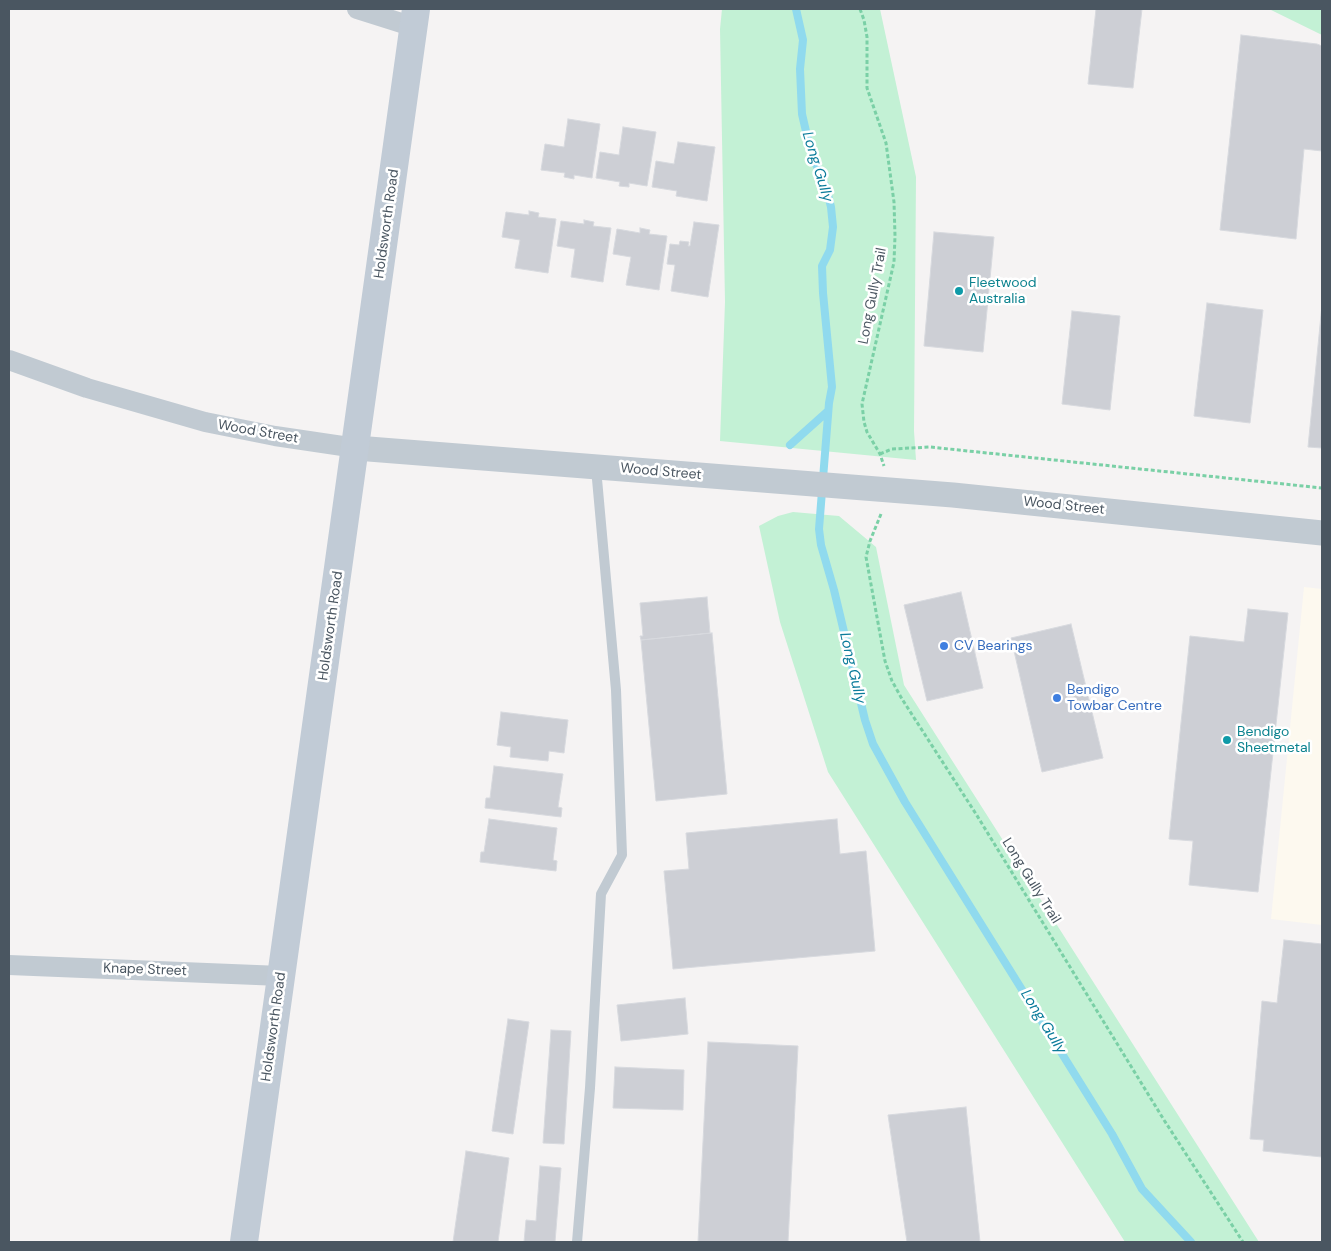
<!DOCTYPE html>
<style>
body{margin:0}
#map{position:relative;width:1331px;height:1251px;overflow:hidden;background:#f5f3f3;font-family:"DM Sans",sans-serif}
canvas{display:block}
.frame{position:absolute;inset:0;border:10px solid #4a5661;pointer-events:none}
</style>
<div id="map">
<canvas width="1331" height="1251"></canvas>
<div class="frame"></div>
</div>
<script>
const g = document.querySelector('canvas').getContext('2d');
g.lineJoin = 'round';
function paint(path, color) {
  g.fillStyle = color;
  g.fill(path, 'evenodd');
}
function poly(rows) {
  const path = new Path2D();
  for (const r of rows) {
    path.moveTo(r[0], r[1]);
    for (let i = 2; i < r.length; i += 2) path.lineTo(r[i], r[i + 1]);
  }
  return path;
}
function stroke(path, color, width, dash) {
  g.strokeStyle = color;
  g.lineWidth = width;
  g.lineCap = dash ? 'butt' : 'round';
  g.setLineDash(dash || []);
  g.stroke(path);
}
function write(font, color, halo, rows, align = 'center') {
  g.font = font + ' "DM Sans",sans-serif';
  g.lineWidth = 5;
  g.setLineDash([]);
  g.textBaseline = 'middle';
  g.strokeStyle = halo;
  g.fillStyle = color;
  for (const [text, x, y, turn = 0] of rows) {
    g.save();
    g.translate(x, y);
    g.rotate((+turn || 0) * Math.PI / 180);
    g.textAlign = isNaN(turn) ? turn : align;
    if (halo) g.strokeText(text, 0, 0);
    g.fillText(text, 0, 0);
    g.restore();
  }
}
const commercial = poly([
 [1304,587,1322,589,1322,925,1271,919]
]);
const green = poly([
 [722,9,880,9,916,177,914,431,916,460,720,441,725,302,720,29],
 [1269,9,1322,9,1322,35],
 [793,512,839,516,876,547,904,685,1259,1242,1125,1242,828,772,780,622,759,526,778,516]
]);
const stream = poly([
 [796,9,803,40,800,69,802,114,811,153,826,187,831,207,833,227,830,250,822,266,823,293,832,387,829,403,819,529,821,545,834,590,865,720,873,744,905,802,1112,1134,1142,1189,1191,1242],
 [790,445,828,411]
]);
const building = poly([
 [1096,9,1142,9,1133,88,1088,84,1096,9],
 [1241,35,1317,44,1322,46,1322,151,1304,149,1296,239,1220,230,1241,35],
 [568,119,600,124,592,178,574,175,574,179,564,177,565,173,541,170,545,144,564,147,568,119],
 [623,127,656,132,647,186,629,183,629,187,619,186,620,182,596,178,600,152,619,155,623,127],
 [678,142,715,147,707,201,676,196,677,191,652,187,656,161,674,164,678,142],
 [529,211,539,213,538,217,556,219,548,273,515,268,520,240,502,237,506,212,529,215,529,211],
 [584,220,594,222,593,226,611,228,603,282,571,277,575,249,557,246,561,221,584,224,584,220],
 [694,222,719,225,708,297,671,291,675,265,667,264,670,244,679,245,680,241,689,242,688,246,690,246,694,222],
 [640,228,650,230,649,234,667,236,659,290,626,285,631,257,613,254,617,229,640,233,640,228],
 [934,232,994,237,983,352,924,346,934,232],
 [1207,303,1263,310,1250,423,1194,416,1207,303],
 [1322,305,1322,448,1308,447,1322,305],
 [1072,311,1120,316,1110,410,1062,404,1072,311],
 [961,592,983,688,927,701,904,605,961,592],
 [707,597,710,633,641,640,640,636,643,636,640,603,707,597],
 [1248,609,1288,613,1258,892,1189,885,1193,841,1169,839,1190,636,1244,642,1248,609],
 [1071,624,1103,758,1042,772,1011,638,1071,624],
 [712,633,727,794,656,801,641,640,712,633],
 [501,712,568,720,564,753,549,751,548,761,510,757,511,747,497,745,501,712],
 [494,766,563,774,558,807,562,808,561,817,485,808,486,798,490,798,494,766],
 [489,819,557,828,553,860,557,861,556,871,480,862,481,852,484,852,489,819],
 [837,819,840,854,866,851,875,951,673,969,664,871,689,869,686,833,837,819],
 [1284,940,1322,944,1322,1157,1263,1151,1264,1140,1250,1139,1262,1001,1277,1003,1284,940],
 [685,998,688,1034,621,1041,617,1005,685,998],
 [508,1019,529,1022,513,1134,492,1131,508,1019],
 [551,1030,571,1031,564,1144,543,1143,551,1030],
 [708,1042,798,1046,788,1242,698,1242,708,1042],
 [615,1067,684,1070,683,1110,613,1108,615,1067],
 [966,1107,980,1242,907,1242,888,1115,966,1107],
 [466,1151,509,1158,498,1242,453,1242,466,1151],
 [540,1166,561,1168,555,1242,524,1242,526,1220,536,1221,540,1166]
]);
const path = poly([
 [860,9,864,20,867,37,867,88,886,143,894,202,895,236,894,262,862,404,864,422,867,432,880,454,884,466],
 [880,454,892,449,930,447,1322,488],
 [881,514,870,541,866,557,885,661,892,681,902,699,976,814,1164,1120,1243,1242]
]);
const service = poly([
 [577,1242,590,1088,601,894,622,855,616,690,596,468]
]);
const minor = poly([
 [357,9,414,27],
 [9,360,87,388,205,422,275,436,356,448],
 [9,965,281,976]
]);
const tertiary = poly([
 [356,448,953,495,1322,533]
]);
const secondary = poly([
 [244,1242,416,9]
]);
const markers = [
 [959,291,5,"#0f9aa8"],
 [944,646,5,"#3f7fe0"],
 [1057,698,5,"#3f7fe0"],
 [1227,740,5,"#0f9aa8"]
];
const streetNames = [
 ["Holdsworth Road",387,224,-82],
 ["Long Gully Trail",873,296,-79],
 ["Wood Street",258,432,10],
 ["Wood Street",661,472,5],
 ["Wood Street",1064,506,6],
 ["Holdsworth Road",331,626,-82],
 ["Long Gully Trail",1031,881,58],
 ["Knape Street",145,970,2],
 ["Holdsworth Road",274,1027,-82]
];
const cultureNames = [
 ["Fleetwood",969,283],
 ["Australia",969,299],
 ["Bendigo",1237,732],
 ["Sheetmetal",1237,748]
];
const shopNames = [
 ["CV Bearings",954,646],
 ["Bendigo",1067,690],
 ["Towbar Centre",1067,706]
];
const waterNames = [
 ["Long Gully",817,167,73],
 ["Long Gully",852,668,77],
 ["Long Gully",1043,1022,58]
];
paint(commercial, '#fdf9ef');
paint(green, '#c3f1d5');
stroke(stream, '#90daee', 8);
paint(building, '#cdcfd5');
stroke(building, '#d7d9de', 1);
stroke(path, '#7ad0a6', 3, [4, 2.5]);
stroke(service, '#c1cad2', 10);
stroke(minor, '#c1cad2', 20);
stroke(tertiary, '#c1cad2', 25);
stroke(secondary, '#c1cbd6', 28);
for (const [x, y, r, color] of markers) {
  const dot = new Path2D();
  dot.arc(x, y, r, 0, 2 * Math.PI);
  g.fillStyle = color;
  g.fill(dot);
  stroke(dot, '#fff', 2);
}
write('14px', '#4a5661', '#fff', streetNames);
write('14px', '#0d838f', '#fff', cultureNames, 'left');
write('14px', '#366cbe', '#fff', shopNames, 'left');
write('italic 15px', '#0c7c9b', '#fff', waterNames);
</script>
